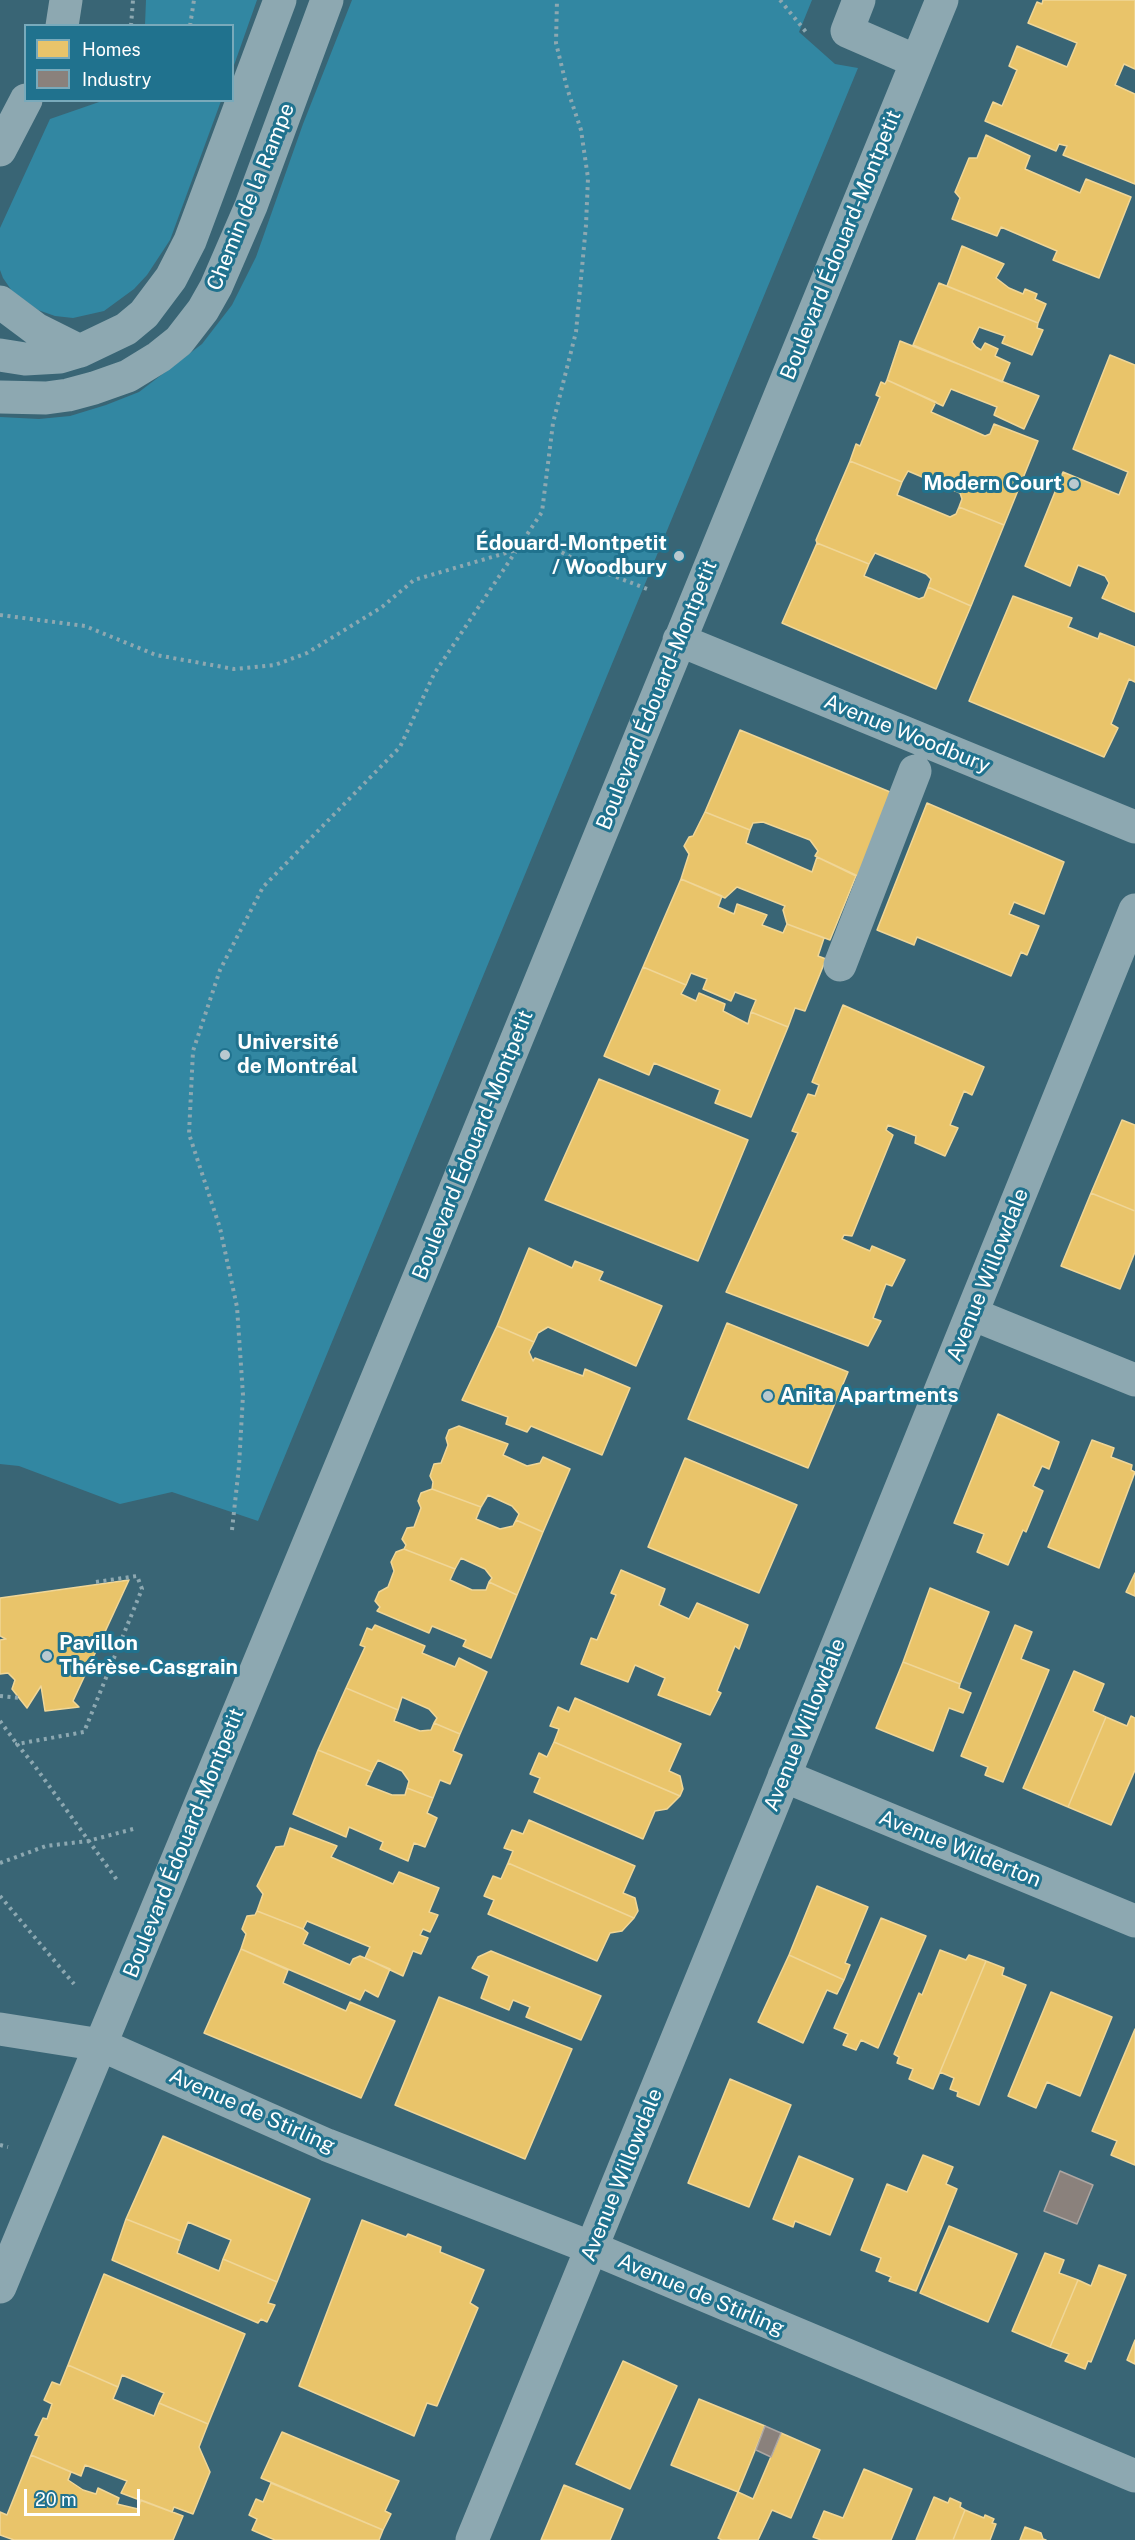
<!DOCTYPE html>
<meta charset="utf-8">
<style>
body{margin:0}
#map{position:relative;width:1135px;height:2540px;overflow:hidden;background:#396575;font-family:"Public Sans",sans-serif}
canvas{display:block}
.legend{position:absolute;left:24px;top:24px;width:210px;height:78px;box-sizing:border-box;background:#20728e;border:2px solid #79aabb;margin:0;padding:8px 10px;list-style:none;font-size:18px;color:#fff}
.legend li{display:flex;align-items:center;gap:12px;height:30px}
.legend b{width:30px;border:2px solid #79aabb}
.scale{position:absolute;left:24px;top:2489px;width:116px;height:27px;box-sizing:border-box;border:3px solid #fff;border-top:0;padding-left:8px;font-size:18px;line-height:21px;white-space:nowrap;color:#fff;-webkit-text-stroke:4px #20728e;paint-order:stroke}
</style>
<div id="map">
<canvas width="1135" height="2540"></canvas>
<ul class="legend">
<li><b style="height:16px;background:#e9c46a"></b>Homes</li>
<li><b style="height:16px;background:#8a817c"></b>Industry</li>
</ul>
<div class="scale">20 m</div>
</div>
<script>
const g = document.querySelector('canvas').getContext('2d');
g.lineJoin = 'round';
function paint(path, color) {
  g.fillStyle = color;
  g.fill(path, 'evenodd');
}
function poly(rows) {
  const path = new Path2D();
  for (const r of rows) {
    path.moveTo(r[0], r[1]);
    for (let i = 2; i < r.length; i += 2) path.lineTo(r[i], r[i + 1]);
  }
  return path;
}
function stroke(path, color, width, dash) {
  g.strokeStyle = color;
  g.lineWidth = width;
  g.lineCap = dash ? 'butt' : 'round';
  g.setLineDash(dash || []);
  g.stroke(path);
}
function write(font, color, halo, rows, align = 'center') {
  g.font = font + ' "Public Sans",sans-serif';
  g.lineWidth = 6;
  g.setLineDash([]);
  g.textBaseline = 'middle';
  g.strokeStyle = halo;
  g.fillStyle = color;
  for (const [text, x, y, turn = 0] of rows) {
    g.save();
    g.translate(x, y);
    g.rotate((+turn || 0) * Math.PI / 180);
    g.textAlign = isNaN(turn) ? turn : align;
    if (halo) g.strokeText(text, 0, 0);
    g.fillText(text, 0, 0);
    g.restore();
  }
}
const green = poly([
 [146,0,257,0,233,68,232,26,145,25],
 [352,0,812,0,799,32,835,64,858,68,258,1521,172,1492,120,1504,19,1466,0,1464,0,417,39,419,70,416,106,405,139,392,202,344,232,305,256,257,303,124],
 [102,101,221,101,170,240,147,275,134,289,104,311,73,318,55,316,38,310,12,291,3,278,0,270,0,228,50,119]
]);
const homes = poly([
 [1043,0,1135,0,1135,69,1124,64,1115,85,1135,94,1135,184,1063,155,1067,146,1059,144,1056,151,985,121,993,102,1002,106,1017,70,1009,66,1017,46,1067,67,1077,43,1028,23,1037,2,1042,4,1043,0],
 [986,135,1030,156,1025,169,1080,193,1086,179,1131,197,1099,278,1053,260,1057,251,1001,227,997,236,952,219,960,198,955,192,969,158,977,158,986,135],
 [962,246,1004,264,996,278,1009,288,1023,294,1025,289,1037,294,1035,299,1046,304,1038,323,947,286,962,246],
 [939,283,1038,323,1037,328,1043,330,1032,355,1002,343,1005,336,979,327,972,342,976,347,981,350,985,343,998,349,995,356,1010,363,1002,382,913,345,939,283],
 [900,341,1039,396,1024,429,994,415,997,407,951,389,943,406,887,380,900,341],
 [1110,355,1135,365,1135,612,1102,598,1109,583,1105,576,1078,565,1070,586,1025,566,1063,472,1119,495,1128,472,1073,449,1110,355],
 [887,380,936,402,931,412,985,436,990,434,994,424,1038,441,1004,525,959,507,962,499,960,493,908,471,902,482,850,461,856,444,860,446,880,397,876,395,881,382,885,384,887,380],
 [850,461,902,482,897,495,950,517,956,514,959,507,1004,525,971,606,928,587,931,579,926,574,875,553,869,564,817,543,816,540,850,461],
 [817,543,869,564,864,576,919,599,924,597,928,587,971,606,936,689,782,623,817,543],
 [1013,596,1072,618,1068,627,1098,639,1100,633,1135,647,1135,682,1129,679,1111,724,1118,728,1104,757,969,701,1013,596],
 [740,730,895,794,860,877,815,856,818,851,810,840,763,822,753,823,750,830,705,812,740,730],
 [927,803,1064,862,1044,914,1014,902,1009,914,1039,926,1027,955,1021,952,1011,976,917,937,914,945,877,930,927,803],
 [705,812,750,830,746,843,812,872,817,857,856,876,830,940,787,924,783,910,785,906,737,887,725,898,681,879,689,854,684,846,689,837,693,836,705,812],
 [681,879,722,896,718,907,734,914,737,904,767,915,762,925,783,933,787,924,824,938,818,956,826,959,805,1011,795,1008,788,1027,751,1012,756,1000,735,992,731,1001,703,989,707,979,691,973,686,985,643,967,681,879],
 [643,967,686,985,681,994,696,1001,699,993,725,1004,723,1011,748,1024,751,1012,788,1027,751,1117,715,1103,720,1090,654,1063,649,1075,604,1056,643,967],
 [843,1005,984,1067,972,1095,964,1091,950,1125,958,1128,945,1156,915,1143,916,1136,888,1125,886,1130,893,1135,852,1236,844,1235,842,1239,870,1251,872,1246,905,1260,892,1286,886,1284,873,1318,881,1321,868,1346,726,1292,798,1133,792,1131,808,1094,815,1096,819,1085,812,1082,843,1005],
 [599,1079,748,1140,698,1261,545,1200,599,1079],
 [1122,1120,1135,1125,1135,1211,1091,1193,1122,1120],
 [1091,1193,1135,1211,1135,1252,1120,1289,1061,1266,1091,1193],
 [529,1248,572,1268,575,1261,603,1272,599,1280,662,1306,636,1366,548,1327,538,1333,534,1342,497,1326,529,1248],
 [727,1323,848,1372,808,1468,688,1419,727,1323],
 [497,1326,534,1342,529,1352,533,1361,535,1358,583,1376,585,1369,630,1388,602,1455,531,1426,527,1432,506,1424,508,1417,462,1400,497,1326],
 [998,1414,1059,1442,1049,1469,1042,1466,1033,1486,1043,1491,1026,1532,1023,1530,1008,1565,977,1552,984,1534,954,1523,998,1414],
 [459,1426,508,1444,503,1455,527,1466,540,1463,543,1457,570,1469,543,1532,516,1520,519,1514,512,1506,488,1495,481,1507,432,1489,433,1482,430,1476,434,1464,441,1463,448,1445,446,1438,449,1430,459,1426],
 [1092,1440,1114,1448,1111,1457,1132,1465,1131,1470,1135,1472,1099,1568,1048,1547,1092,1440],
 [685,1458,797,1505,759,1593,648,1547,685,1458],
 [432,1489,481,1507,476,1519,500,1529,513,1526,516,1520,543,1532,517,1595,489,1582,492,1578,485,1569,461,1558,455,1569,404,1549,406,1545,402,1539,407,1528,414,1527,421,1508,418,1501,421,1493,432,1489],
 [404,1549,455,1569,450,1580,472,1590,486,1590,489,1582,517,1595,491,1658,463,1646,466,1640,432,1626,429,1633,377,1611,380,1607,375,1601,379,1592,388,1587,394,1571,391,1562,396,1552,404,1549],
 [621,1570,665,1589,659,1605,689,1619,697,1603,748,1625,739,1649,735,1646,717,1691,721,1693,710,1715,658,1695,665,1678,635,1665,628,1682,581,1664,591,1638,597,1640,616,1595,611,1593,621,1570],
 [1135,1573,1135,1596,1126,1592,1135,1573],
 [129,1580,73,1701,79,1707,45,1711,41,1686,27,1708,12,1689,15,1680,8,1673,0,1674,0,1640,6,1639,0,1636,0,1598,129,1580],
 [930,1588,989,1612,960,1684,903,1662,930,1588],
 [375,1625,425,1646,422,1653,455,1667,459,1658,487,1672,460,1734,434,1723,437,1718,429,1709,402,1697,398,1710,346,1688,365,1647,360,1645,367,1628,372,1630,375,1625],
 [1015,1625,1032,1632,1021,1659,1049,1670,1003,1782,985,1775,988,1767,961,1756,1015,1625],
 [903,1662,960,1684,959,1688,971,1693,963,1713,949,1708,933,1751,876,1728,903,1662],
 [1074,1671,1104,1684,1093,1711,1106,1717,1068,1807,1023,1788,1074,1671],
 [346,1688,398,1710,394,1721,420,1731,431,1730,434,1723,460,1734,453,1751,462,1755,450,1784,440,1780,433,1798,407,1788,409,1781,402,1771,378,1760,372,1772,318,1750,346,1688],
 [575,1698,681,1744,669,1771,680,1776,683,1789,680,1796,554,1742,559,1729,550,1726,558,1707,569,1712,575,1698],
 [1131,1716,1135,1718,1135,1770,1111,1825,1068,1807,1106,1717,1127,1726,1131,1716],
 [554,1742,680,1796,667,1809,655,1811,643,1839,534,1792,540,1778,530,1774,539,1753,547,1757,554,1742],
 [318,1750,372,1772,366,1785,392,1795,405,1795,407,1788,433,1798,427,1813,437,1818,425,1847,414,1843,408,1861,380,1849,383,1842,349,1827,346,1837,293,1814,318,1750],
 [529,1820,635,1866,623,1893,635,1898,638,1911,634,1918,508,1863,513,1851,504,1848,512,1830,523,1834,529,1820],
 [290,1828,337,1846,331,1857,393,1884,399,1872,439,1888,429,1912,438,1915,430,1932,423,1929,420,1935,428,1938,421,1954,413,1951,403,1976,365,1958,370,1947,307,1921,303,1929,257,1911,263,1894,257,1886,276,1847,284,1846,290,1828],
 [508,1863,634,1918,622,1931,610,1933,597,1961,488,1914,494,1900,484,1896,493,1876,501,1879,508,1863],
 [817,1886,868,1907,845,1963,850,1965,844,1980,789,1955,817,1886],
 [257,1911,303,1929,308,1933,303,1944,350,1965,353,1959,360,1956,390,1969,378,1997,365,1990,360,2000,241,1949,246,1934,242,1929,247,1916,255,1915,257,1911],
 [881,1918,926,1936,878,2048,861,2040,856,2050,843,2045,848,2034,834,2028,881,1918],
 [241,1949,288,1970,283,1983,346,2011,350,2002,395,2021,361,2098,204,2033,241,1949],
 [940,1950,966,1960,969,1955,986,1961,933,2089,909,2079,913,2069,897,2063,899,2057,894,2054,919,1993,922,1995,940,1950],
 [491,1951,601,1996,581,2040,526,2017,530,2007,513,2000,509,2010,481,1998,489,1976,472,1968,478,1957,491,1951],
 [789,1955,844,1980,837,1994,827,1990,803,2043,758,2022,789,1955],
 [986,1961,1004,1968,1002,1975,1026,1985,979,2105,957,2096,958,2092,950,2089,954,2078,940,2072,986,1961],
 [1051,1992,1112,2017,1080,2096,1047,2082,1036,2108,1008,2096,1051,1992],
 [439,1997,572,2049,525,2159,395,2105,439,1997],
 [1135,2029,1135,2165,1111,2155,1117,2141,1092,2131,1135,2029],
 [730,2079,791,2105,749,2207,688,2183,730,2079],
 [163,2136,310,2199,277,2282,223,2259,231,2240,188,2222,181,2241,126,2219,163,2136],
 [923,2155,953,2167,946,2184,957,2189,916,2291,889,2281,891,2277,876,2271,881,2258,861,2250,887,2184,907,2192,923,2155],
 [799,2156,853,2179,830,2235,795,2221,793,2227,773,2219,799,2156],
 [126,2219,181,2241,177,2253,219,2271,223,2259,277,2282,268,2303,275,2305,267,2322,261,2319,258,2323,112,2260,126,2219],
 [362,2220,406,2237,408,2234,441,2247,440,2252,484,2270,470,2303,478,2308,437,2406,427,2403,414,2436,299,2386,362,2220],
 [949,2226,1017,2254,988,2322,920,2293,949,2226],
 [1045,2253,1064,2260,1059,2273,1078,2280,1050,2347,1012,2331,1045,2253],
 [1099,2265,1126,2275,1091,2362,1088,2361,1085,2369,1065,2361,1069,2354,1050,2347,1078,2280,1091,2286,1099,2265],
 [104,2274,245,2334,208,2424,159,2403,164,2393,122,2375,118,2387,68,2365,104,2274],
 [1135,2340,1135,2364,1127,2360,1135,2340],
 [623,2361,677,2386,630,2489,576,2464,623,2361],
 [68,2365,118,2387,113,2399,154,2416,159,2403,208,2424,199,2447,210,2472,193,2514,174,2507,172,2512,121,2493,127,2481,85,2465,81,2476,31,2455,39,2436,35,2435,43,2418,47,2419,52,2404,44,2400,52,2382,60,2385,68,2365],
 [699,2399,765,2426,738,2492,671,2465,699,2399],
 [282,2432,399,2481,385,2511,391,2514,383,2530,261,2478,282,2432],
 [781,2433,820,2450,791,2518,772,2510,758,2540,722,2540,718,2538,738,2492,753,2499,781,2433],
 [31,2455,71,2472,68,2480,83,2490,96,2494,98,2488,119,2498,117,2504,138,2509,141,2500,183,2516,173,2540,14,2540,0,2535,0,2512,7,2515,31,2455],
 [864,2469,912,2489,891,2540,821,2540,813,2537,824,2511,843,2518,864,2469],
 [271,2483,383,2530,379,2540,275,2540,252,2530,257,2519,249,2515,256,2499,263,2502,271,2483],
 [564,2485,623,2509,610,2540,541,2540,564,2485],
 [934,2497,948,2503,950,2498,961,2503,960,2507,965,2510,953,2540,916,2540,934,2497],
 [965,2510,984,2518,985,2515,994,2519,992,2523,996,2524,990,2540,953,2540,965,2510],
 [1025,2527,1041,2533,1043,2539,1046,2540,1020,2540,1025,2527]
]);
const industry = poly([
 [1060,2171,1093,2185,1077,2224,1044,2211,1060,2171],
 [765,2426,781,2433,771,2457,756,2450,765,2426]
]);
const path = poly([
 [780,0,806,32],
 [131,26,133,0],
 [190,26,194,0],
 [0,615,85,626,156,655,234,669,275,665,307,653,382,607,414,580,516,550,554,548,585,565,650,590],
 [232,1530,239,1466,243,1395,237,1307,220,1228,189,1134,193,1051,220,970,263,887,400,747,434,674,542,512,553,423,576,332,586,225,588,178,581,130,567,88,556,43,557,0],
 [96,1582,137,1576,142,1589,84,1732,17,1744,34,1765,117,1880],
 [0,1696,20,1698],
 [0,1721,17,1744],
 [0,1863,46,1846,88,1841,137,1828],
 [0,1896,74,1984],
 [0,2145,8,2147]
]);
const minor = poly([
 [859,0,847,31,916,61],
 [62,26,66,0],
 [0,150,26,100],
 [0,302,36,329,80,351],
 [0,355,25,359,60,357,80,351,126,329,144,314,171,278,190,241,280,0],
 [0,397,46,398,68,395,94,388,128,376,159,357,179,341,203,310,216,287,251,206,327,0],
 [679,640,1135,827],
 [840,965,915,771],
 [972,1314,1135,1380],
 [784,1776,1135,1921],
 [0,2029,101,2045,327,2145,592,2248,1135,2476],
 [0,2287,432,1246,942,0],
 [472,2540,769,1814,1135,910]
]);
const markers = [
 [1074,484,6,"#bac9cf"],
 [679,556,6,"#bac9cf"],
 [225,1055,6,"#bac9cf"],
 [768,1396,6,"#bac9cf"],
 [47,1656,6,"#bac9cf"]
];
const streetNames = [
 ["Chemin de la Rampe",251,197,-68],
 ["Boulevard Édouard-Montpetit",841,245,-68],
 ["Boulevard Édouard-Montpetit",657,695,-68],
 ["Avenue Woodbury",907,734,22],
 ["Boulevard Édouard-Montpetit",473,1145,-68],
 ["Avenue Willowdale",988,1275,-68],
 ["Avenue Willowdale",805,1725,-68],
 ["Boulevard Édouard-Montpetit",184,1843,-68],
 ["Avenue Wilderton",960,1849,22],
 ["Avenue de Stirling",252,2111,24],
 ["Avenue Willowdale",622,2175,-68],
 ["Avenue de Stirling",701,2295,23]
];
const poiNames = [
 ["Modern Court",1062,484,"right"],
 ["Édouard-Montpetit",667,544,"right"],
 ["/ Woodbury",667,568,"right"],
 ["Université",237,1043],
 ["de Montréal",237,1067],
 ["Anita Apartments",780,1396],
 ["Pavillon",59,1644],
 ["Thérèse-Casgrain",59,1668]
];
paint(green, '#3287a2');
paint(homes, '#e9c46a');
stroke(homes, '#f0d697', 1.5);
paint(industry, '#8a817c');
stroke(industry, '#ada7a3', 1.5);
stroke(path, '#8da8b1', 4, [3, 4.5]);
stroke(minor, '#8da8b1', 33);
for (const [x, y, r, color] of markers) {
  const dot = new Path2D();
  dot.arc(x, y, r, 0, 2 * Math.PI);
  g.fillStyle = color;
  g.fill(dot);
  stroke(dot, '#20728e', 2);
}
write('21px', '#fff', '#20728e', streetNames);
write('bold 21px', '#fff', '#20728e', poiNames, 'left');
</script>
